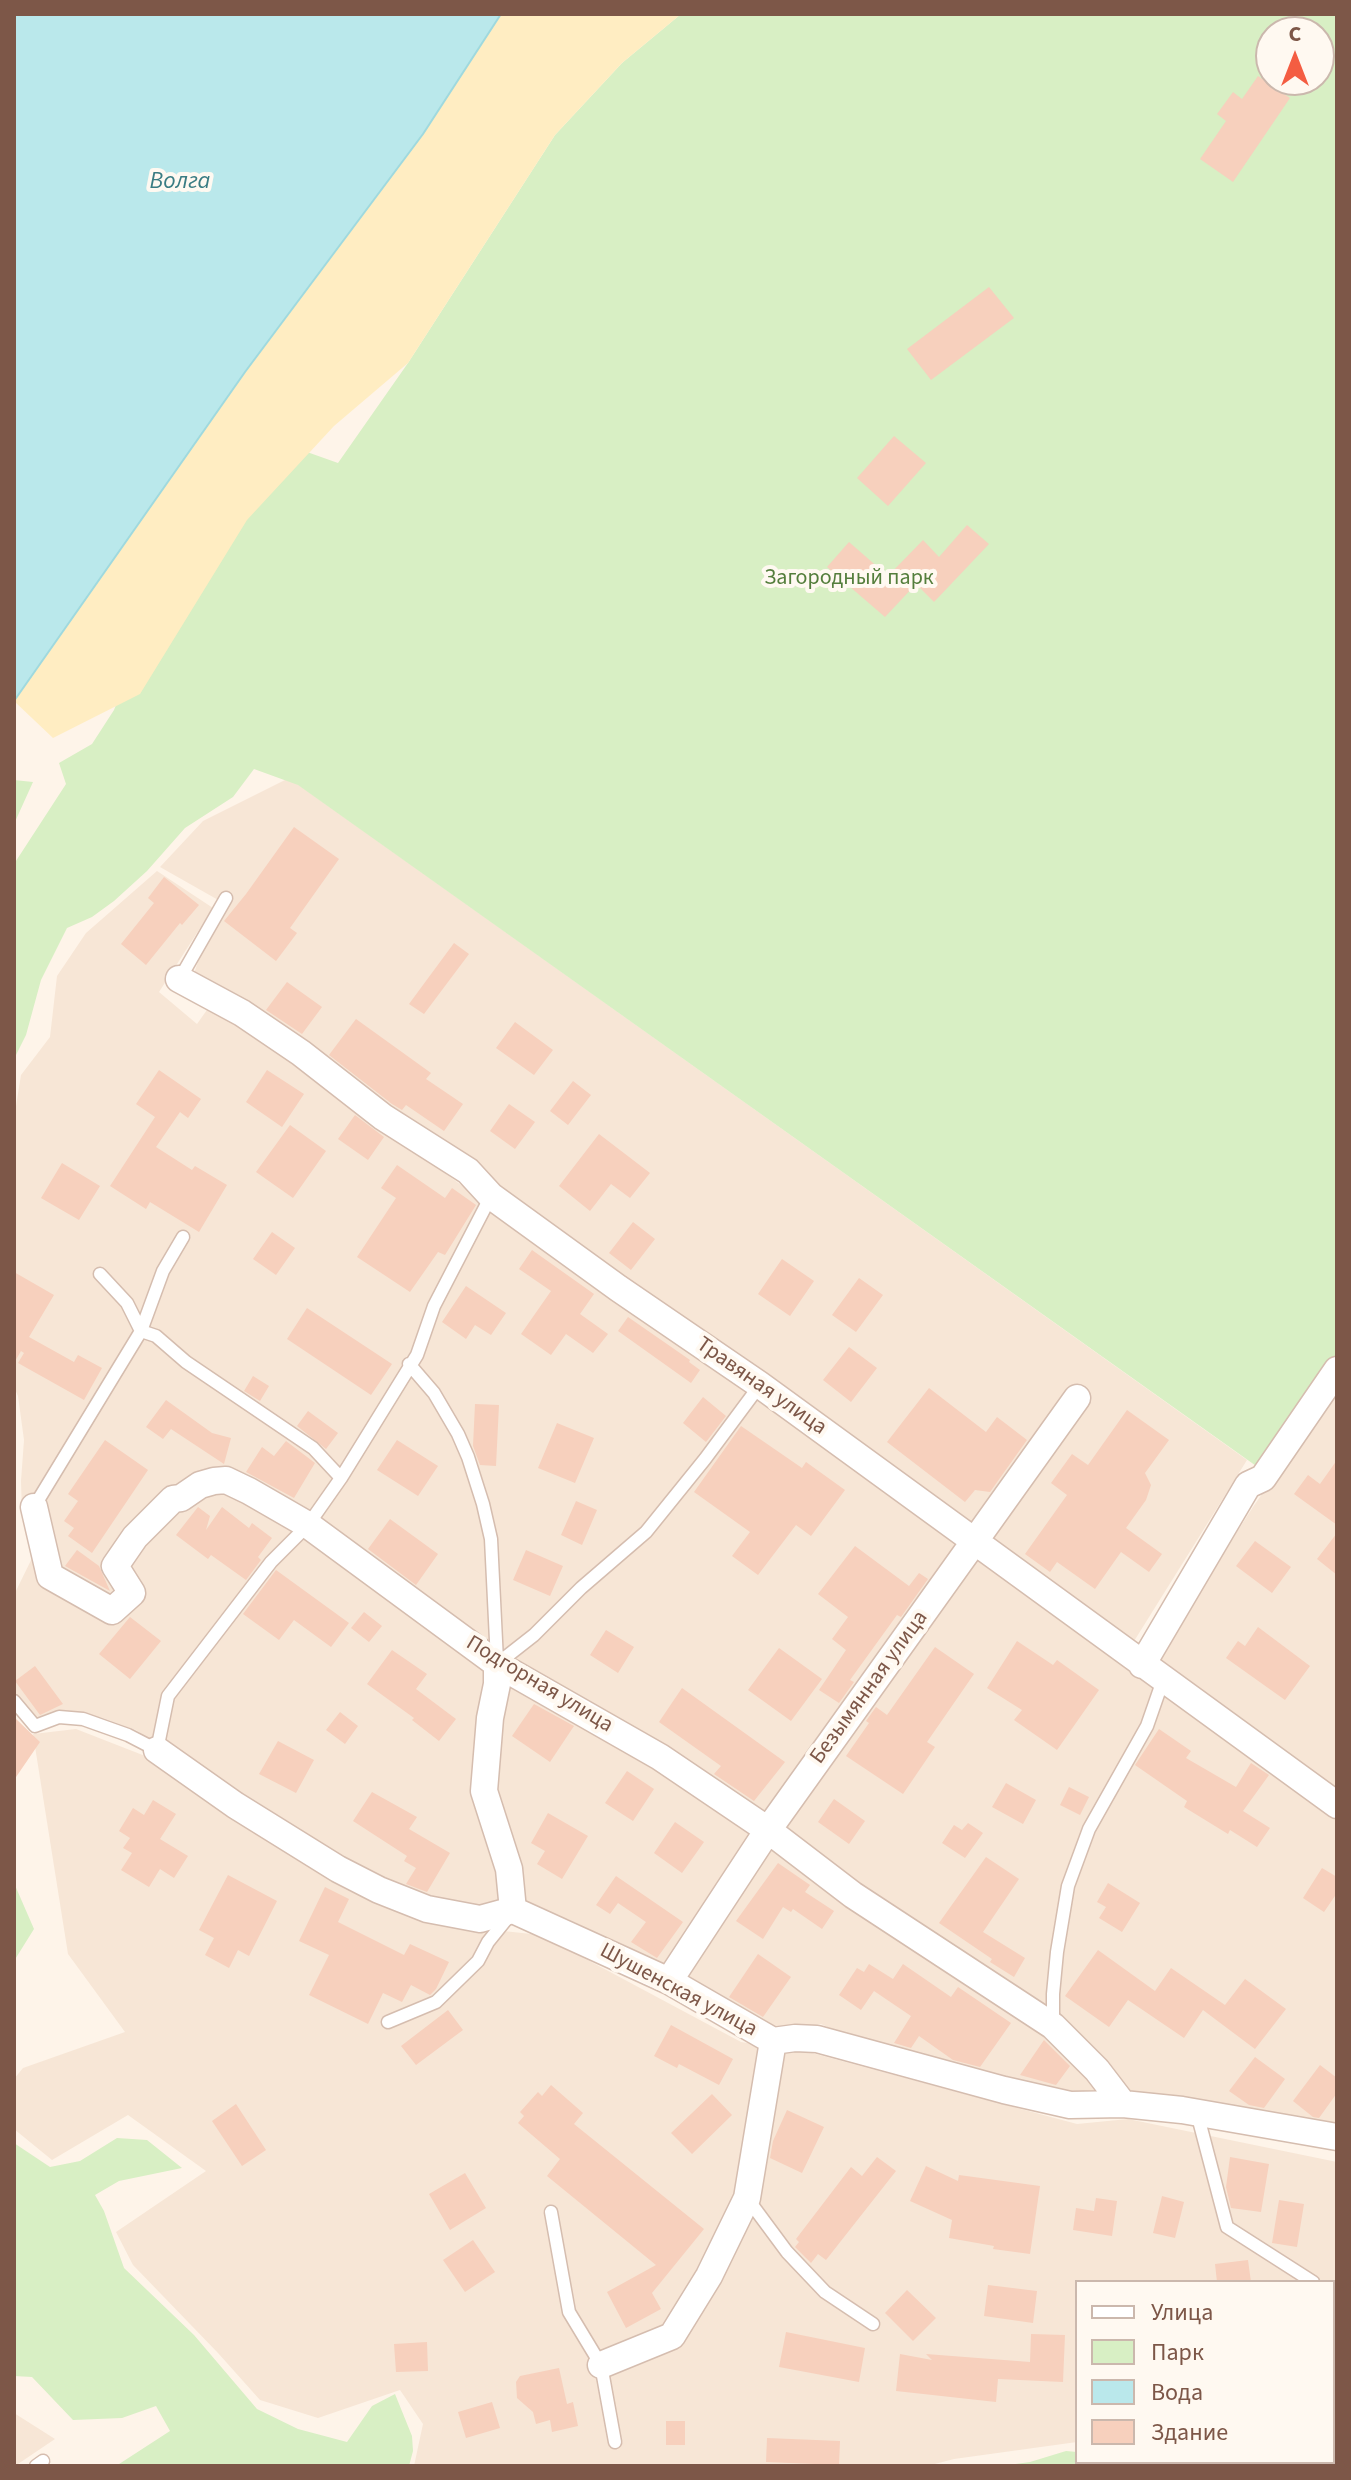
<!DOCTYPE html>
<meta charset="utf-8">
<style>
body{margin:0}
#map{position:relative;width:1351px;height:2480px;overflow:hidden;background:#fef4e9;font-family:"Source Sans 3",sans-serif}
canvas{display:block}
.frame{position:absolute;inset:0;border:16px solid #7d5748;pointer-events:none}
.legend{position:absolute;left:1075px;top:2280px;width:260px;height:184px;box-sizing:border-box;background:#fff9f1;border:2px solid #cbb8ad;margin:0;padding:10px 14px;list-style:none;font-size:24px;color:#7d5748}
.legend li{display:flex;align-items:center;gap:16px;height:40px}
.legend b{width:40px;border:2px solid #cbb8ad}
.north{position:absolute;left:1255px;top:16px;width:80px;height:80px;box-sizing:border-box;background:#fff9f1;border:2px solid #cbb8ad;border-radius:50%;rotate:0deg;font-size:22px;font-weight:700;line-height:32px;text-align:center;color:#7d5748}
.north::after{content:'';display:block;margin:auto;width:28px;height:36px;background:#f45d42;clip-path:polygon(50% 0,100% 100%,50% 72%,0 100%)}
</style>
<div id="map">
<canvas width="1351" height="2480"></canvas>
<div class="frame"></div>
<ul class="legend">
<li><b style="height:10px;background:#fff"></b>Улица</li>
<li><b style="height:22px;background:#d8efc4"></b>Парк</li>
<li><b style="height:22px;background:#bae8eb"></b>Вода</li>
<li><b style="height:22px;background:#f7d0bd"></b>Здание</li>
</ul>
<div class="north">С</div>
</div>
<script>
const g = document.querySelector('canvas').getContext('2d');
g.lineJoin = 'round';
function paint(path, color) {
  g.fillStyle = color;
  g.fill(path, 'evenodd');
}
function poly(rows) {
  const path = new Path2D();
  for (const r of rows) {
    path.moveTo(r[0], r[1]);
    for (let i = 2; i < r.length; i += 2) path.lineTo(r[i], r[i + 1]);
  }
  return path;
}
function stroke(path, color, width, dash) {
  g.strokeStyle = color;
  g.lineWidth = width;
  g.lineCap = dash ? 'butt' : 'round';
  g.setLineDash(dash || []);
  g.stroke(path);
}
function write(font, color, halo, rows, align = 'center') {
  g.font = font + ' "Source Sans 3",sans-serif';
  g.lineWidth = 8;
  g.setLineDash([]);
  g.textBaseline = 'middle';
  g.strokeStyle = halo;
  g.fillStyle = color;
  for (const [text, x, y, turn = 0] of rows) {
    g.save();
    g.translate(x, y);
    g.rotate((+turn || 0) * Math.PI / 180);
    g.textAlign = isNaN(turn) ? turn : align;
    if (halo) g.strokeText(text, 0, 0);
    g.fillText(text, 0, 0);
    g.restore();
  }
}
const residential = poly([
 [289,778,1247,1460,1131,1646,193,976,220,901,160,867,203,821],
 [157,871,213,908,159,992,197,1024,214,1000,465,1188,1337,1816,1337,2130,1062,2100,888,2054,821,2024,776,2031,709,1990,568,1919,442,1909,255,1812,136,1730,103,1718,82,1714,36,1724,14,1695,14,1595,35,1552,22,1514,21,1481,24,1440,18,1396,14,1387,16,1106,21,1075,50,1037,57,976,86,933],
 [1337,1386,1337,1798,1152,1664,1253,1507],
 [76,1729,158,1761,232,1819,372,1898,456,1926,541,1935,741,2042,812,2053,1077,2124,1128,2119,1337,2162,1337,2421,1333,2422,1333,2282,1077,2282,1077,2442,954,2459,927,2466,414,2466,423,2424,400,2390,318,2418,260,2400,218,2353,133,2265,116,2232,206,2171,128,2115,52,2160,14,2129,14,2079,23,2068,125,2032,68,1954,33,1734],
 [14,2413,55,2439,15,2466,14,2466]
]);
const green = poly([
 [681,14,1337,14,1337,1354,1259,1468,298,785,254,769,233,797,185,828,147,871,114,901,92,917,67,928,41,980,26,1035,14,1059,14,864,66,784,59,763,92,744,114,710,126,679,206,563,307,452,338,463,408,363,555,135,622,63],
 [1271,32,1319,32,1319,80,1271,80],
 [14,780,33,782,14,824],
 [14,1883,34,1929,14,1961],
 [117,2138,147,2140,182,2168,119,2181,95,2195,104,2211,124,2268,194,2335,257,2409,298,2429,347,2442,372,2406,395,2394,412,2436,413,2451,409,2466,116,2466,170,2431,156,2406,122,2418,73,2420,32,2377,14,2376,14,2143,50,2167,80,2161],
 [1333,2438,1337,2438,1337,2466,1178,2466,1187,2462,1333,2462],
 [1066,2451,1077,2452,1077,2462,1128,2462,1126,2466,1001,2466,1030,2462]
]);
const sand = poly([
 [501,14,681,14,622,63,555,135,408,363,334,426,247,520,140,694,53,738,14,701,245,372,423,134]
]);
const water = poly([
 [14,14,501,14,423,134,245,372,14,701,14,14]
]);
const building = poly([
 [1258,76,1290,98,1233,182,1200,159,1226,121,1217,114,1233,92,1242,99],
 [989,287,1014,318,931,380,907,349],
 [894,436,926,463,888,506,857,478],
 [967,525,989,544,934,602,916,584,885,617,827,567,849,542,888,576,923,540,939,557],
 [294,827,339,859,290,928,297,933,276,961,224,921,246,894],
 [164,877,199,905,182,925,180,923,146,965,121,944,154,903,148,898],
 [454,943,469,954,424,1014,409,1004],
 [287,982,322,1007,302,1034,266,1010],
 [356,1019,431,1073,426,1079,463,1104,444,1131,406,1105,402,1110,392,1104,329,1055],
 [515,1022,553,1050,534,1075,496,1048],
 [159,1070,201,1099,188,1118,180,1112,156,1147,192,1170,195,1166,227,1185,199,1232,150,1202,146,1209,110,1186,155,1117,136,1104],
 [267,1070,304,1094,282,1127,246,1102],
 [573,1081,591,1095,568,1125,550,1111],
 [509,1104,535,1122,515,1149,490,1131],
 [355,1115,384,1137,368,1160,338,1139],
 [290,1125,326,1151,293,1198,256,1172],
 [599,1134,650,1173,630,1198,611,1184,590,1211,559,1186],
 [62,1163,100,1186,79,1220,41,1198],
 [397,1165,445,1198,452,1188,476,1205,445,1255,438,1252,410,1292,357,1257,396,1198,381,1188],
 [633,1222,655,1239,631,1270,609,1253],
 [272,1232,295,1248,276,1275,253,1259],
 [532,1250,594,1294,580,1314,608,1334,593,1353,566,1334,551,1355,521,1334,551,1291,519,1269],
 [782,1259,814,1281,790,1316,758,1294],
 [14,1272,54,1295,29,1337,74,1362,78,1355,102,1368,84,1400,18,1363,24,1353,21,1351,14,1363],
 [859,1278,883,1295,856,1332,832,1315],
 [466,1286,506,1313,491,1335,475,1325,466,1339,442,1322],
 [307,1308,392,1364,371,1395,287,1339],
 [628,1317,690,1360,689,1362,700,1370,691,1383,618,1331],
 [849,1347,877,1368,851,1402,823,1380],
 [253,1376,269,1386,260,1401,244,1391],
 [929,1388,986,1432,997,1417,1027,1440,990,1492,975,1490,965,1502,887,1442],
 [703,1397,726,1416,706,1442,683,1423],
 [166,1400,212,1433,231,1438,224,1464,171,1429,163,1439,146,1427],
 [475,1404,499,1405,496,1466,480,1465,473,1446],
 [1127,1410,1169,1440,1145,1473,1151,1485,1146,1500,1126,1528,1162,1554,1149,1572,1121,1552,1095,1589,1057,1562,1050,1572,1025,1554,1067,1495,1051,1483,1072,1454,1088,1465],
 [308,1411,338,1433,326,1449,297,1426],
 [557,1423,594,1438,575,1483,538,1468],
 [741,1426,802,1468,806,1462,845,1490,811,1536,796,1525,758,1575,732,1556,750,1532,694,1492],
 [105,1440,148,1470,92,1553,68,1536,74,1528,64,1521,78,1501,68,1494],
 [397,1440,438,1466,418,1496,377,1470],
 [286,1441,315,1463,294,1498,246,1472,262,1447,274,1456],
 [1337,1460,1337,1525,1294,1494,1308,1475,1320,1484],
 [576,1501,597,1510,582,1545,561,1535],
 [198,1507,210,1516,206,1530,222,1507,249,1528,252,1523,272,1538,258,1557,261,1560,246,1580,211,1555,208,1559,176,1535],
 [390,1519,438,1554,416,1585,368,1549],
 [1337,1533,1337,1575,1317,1559],
 [1255,1541,1291,1567,1272,1593,1236,1566],
 [855,1546,909,1586,919,1573,928,1579,901,1617,897,1615,850,1680,854,1682,839,1703,819,1690,846,1650,832,1639,848,1617,818,1594],
 [77,1550,99,1566,110,1591,65,1566],
 [526,1550,563,1566,550,1596,513,1580],
 [276,1570,349,1623,331,1647,294,1620,279,1640,243,1614],
 [364,1612,382,1626,369,1642,351,1628],
 [130,1617,161,1641,130,1679,99,1654],
 [1258,1627,1310,1666,1285,1700,1226,1658,1238,1641,1245,1646],
 [606,1630,634,1647,618,1673,590,1655],
 [1017,1641,1053,1665,1057,1660,1099,1690,1057,1750,1014,1720,1022,1710,987,1688],
 [935,1647,974,1674,927,1742,935,1747,903,1794,846,1756,869,1723,866,1721,876,1707,887,1715],
 [779,1648,822,1679,791,1721,748,1690],
 [392,1650,427,1674,416,1689,456,1719,439,1741,412,1720,414,1718,367,1684],
 [35,1666,63,1704,40,1715,15,1681],
 [682,1688,785,1762,754,1801,714,1774,721,1766,659,1722],
 [534,1704,574,1726,550,1762,512,1736],
 [340,1712,358,1726,345,1744,326,1730],
 [14,1717,40,1742,14,1780],
 [1159,1729,1191,1751,1186,1758,1236,1787,1251,1763,1269,1775,1243,1811,1270,1828,1257,1847,1230,1830,1228,1834,1184,1807,1187,1801,1135,1765],
 [278,1741,314,1760,296,1793,259,1774],
 [627,1771,654,1789,633,1821,605,1803],
 [1006,1783,1036,1800,1023,1824,992,1807],
 [1069,1787,1089,1797,1080,1815,1060,1805],
 [372,1792,417,1817,409,1829,450,1853,427,1892,406,1884,416,1868,404,1861,407,1856,353,1821],
 [834,1799,865,1821,849,1844,818,1822],
 [153,1800,176,1814,160,1839,188,1856,174,1878,160,1869,149,1887,121,1870,132,1853,123,1848,130,1838,119,1831,133,1808,144,1815],
 [548,1813,588,1836,562,1879,537,1864,545,1851,531,1843],
 [675,1822,704,1842,682,1873,654,1853],
 [968,1823,983,1833,965,1858,942,1843,954,1825,962,1830],
 [986,1857,1019,1879,983,1932,1025,1958,1014,1977,990,1962,992,1959,939,1923],
 [778,1863,810,1885,805,1892,834,1911,822,1929,793,1909,791,1912,783,1907,763,1939,736,1921],
 [1322,1868,1337,1877,1337,1893,1324,1912,1303,1898],
 [228,1875,277,1901,249,1956,238,1950,229,1968,205,1955,214,1938,199,1930],
 [616,1876,683,1922,657,1958,631,1942,646,1922,618,1903,610,1914,596,1905],
 [1108,1883,1140,1903,1122,1932,1099,1918,1106,1907,1097,1902],
 [325,1887,349,1899,338,1922,404,1955,410,1944,449,1962,436,1989,430,1995,411,1985,402,2002,383,1993,368,2024,309,1995,329,1955,299,1941],
 [1098,1950,1155,1991,1171,1968,1225,2005,1245,1979,1286,2009,1255,2049,1203,2010,1184,2038,1128,2000,1109,2027,1065,1996],
 [758,1954,791,1977,763,2017,729,1997],
 [869,1964,893,1979,903,1964,951,1997,958,1987,1011,2023,980,2067,953,2060,919,2036,911,2048,894,2043,911,2016,874,1991,861,2010,839,1995,857,1968,864,1972],
 [448,2010,463,2030,416,2065,401,2046],
 [671,2025,733,2059,719,2085,679,2064,677,2068,654,2056],
 [1044,2040,1070,2066,1056,2085,1020,2075],
 [1255,2057,1285,2079,1264,2108,1249,2105,1229,2091],
 [1320,2065,1337,2078,1337,2093,1319,2118,1313,2117,1293,2101],
 [551,2085,583,2113,574,2124,704,2229,652,2293,661,2309,626,2328,607,2292,656,2265,547,2176,560,2159,518,2123,524,2116,520,2112,538,2092,542,2096],
 [712,2094,732,2115,692,2154,671,2133],
 [236,2104,266,2150,242,2166,212,2121],
 [787,2110,824,2127,802,2173,770,2158,773,2141],
 [877,2157,896,2171,826,2260,818,2254,811,2263,795,2247,799,2242,796,2239,851,2167,862,2176],
 [1230,2157,1269,2164,1261,2212,1231,2208,1226,2187],
 [926,2166,958,2181,959,2175,1040,2186,1030,2254,993,2249,994,2246,949,2238,952,2220,910,2201],
 [465,2173,486,2208,450,2230,429,2194],
 [1162,2196,1184,2202,1175,2238,1153,2233],
 [1096,2198,1117,2201,1112,2236,1073,2230,1076,2208,1094,2211],
 [1279,2200,1304,2204,1297,2247,1272,2243],
 [473,2240,495,2272,465,2292,443,2260],
 [1248,2260,1251,2282,1217,2282,1215,2264],
 [988,2285,1037,2291,1033,2323,984,2316],
 [907,2290,936,2318,913,2341,885,2313],
 [786,2332,865,2348,859,2382,779,2367],
 [1031,2334,1065,2335,1063,2382,998,2379,996,2402,896,2391,900,2354,932,2360,926,2354,1030,2362],
 [427,2342,428,2371,396,2372,394,2344],
 [559,2368,567,2404,573,2402,578,2426,552,2432,550,2420,536,2424,533,2412,517,2398,516,2382,520,2376],
 [492,2402,500,2428,466,2438,458,2412],
 [666,2421,685,2421,685,2445,666,2445],
 [767,2438,840,2441,839,2465,766,2462]
]);
const lane = poly([
 [178,982,226,898],
 [100,1274,127,1303,141,1331,156,1336,186,1362,313,1448,341,1478],
 [409,1364,434,1393,458,1434,468,1457,483,1504,491,1539,497,1661],
 [34,1507,141,1331,163,1271,183,1237],
 [497,1664,534,1635,581,1588,646,1532,705,1459,760,1385],
 [14,1701,35,1726,59,1717,83,1719,128,1735,157,1750,168,1696,271,1562,308,1525,341,1478,417,1355,434,1306,491,1196],
 [388,2022,436,2002,478,1961,488,1942,509,1916],
 [1053,2026,1053,1994,1057,1952,1068,1886,1089,1829,1147,1726,1163,1680],
 [1197,2113,1227,2227,1313,2282],
 [747,2198,787,2252,825,2292,873,2324],
 [551,2212,569,2312,601,2365,615,2442],
 [1333,2295,1337,2298],
 [36,2466,43,2461]
]);
const street = poly([
 [179,979,242,1013,301,1053,383,1117,468,1171,491,1196,618,1288,760,1385,1337,1805],
 [34,1507,50,1576,112,1611,132,1593,115,1566,135,1537,173,1499,181,1498,200,1485,214,1481,226,1480,249,1491,308,1525,497,1664,660,1757,768,1830,853,1895,1053,2026,1097,2070,1123,2104],
 [497,1664,497,1684,490,1718,484,1791,509,1869,513,1910],
 [1142,1665,1248,1485,1263,1478,1337,1370],
 [157,1750,235,1805,338,1869,379,1890,427,1909,480,1919,513,1910,669,1981,773,2041,795,2038,817,2039,1004,2090,1070,2105,1123,2104,1182,2110,1337,2137],
 [669,1981,768,1830,1077,1398],
 [601,2365,672,2336,709,2276,747,2198,773,2041]
]);
const parkNames = [
 ["Загородный парк",849,579]
];
const streetNames = [
 ["Травяная улица",761,1387,35],
 ["Подгорная улица",539,1685,31],
 ["Безымянная улица",870,1688,-54],
 ["Шушенская улица",678,1991,28]
];
const waterNames = [
 ["Волга",180,183]
];
paint(residential, '#f7e6d6');
paint(green, '#d8efc4');
paint(sand, '#ffedc2');
paint(water, '#bae8eb');
stroke(water, '#9fd9de', 2);
paint(building, '#f7d0bd');
stroke(lane, '#d5bdaf', 15);
stroke(street, '#d5bdaf', 29);
stroke(lane, '#fff', 12);
stroke(street, '#fff', 26);
write('22px', '#547e3c', '#fff9f1', parkNames);
write('22px', '#7d5748', '#fff9f1', streetNames);
write('italic 24px', '#3a7c83', '#fff9f1', waterNames);
</script>
